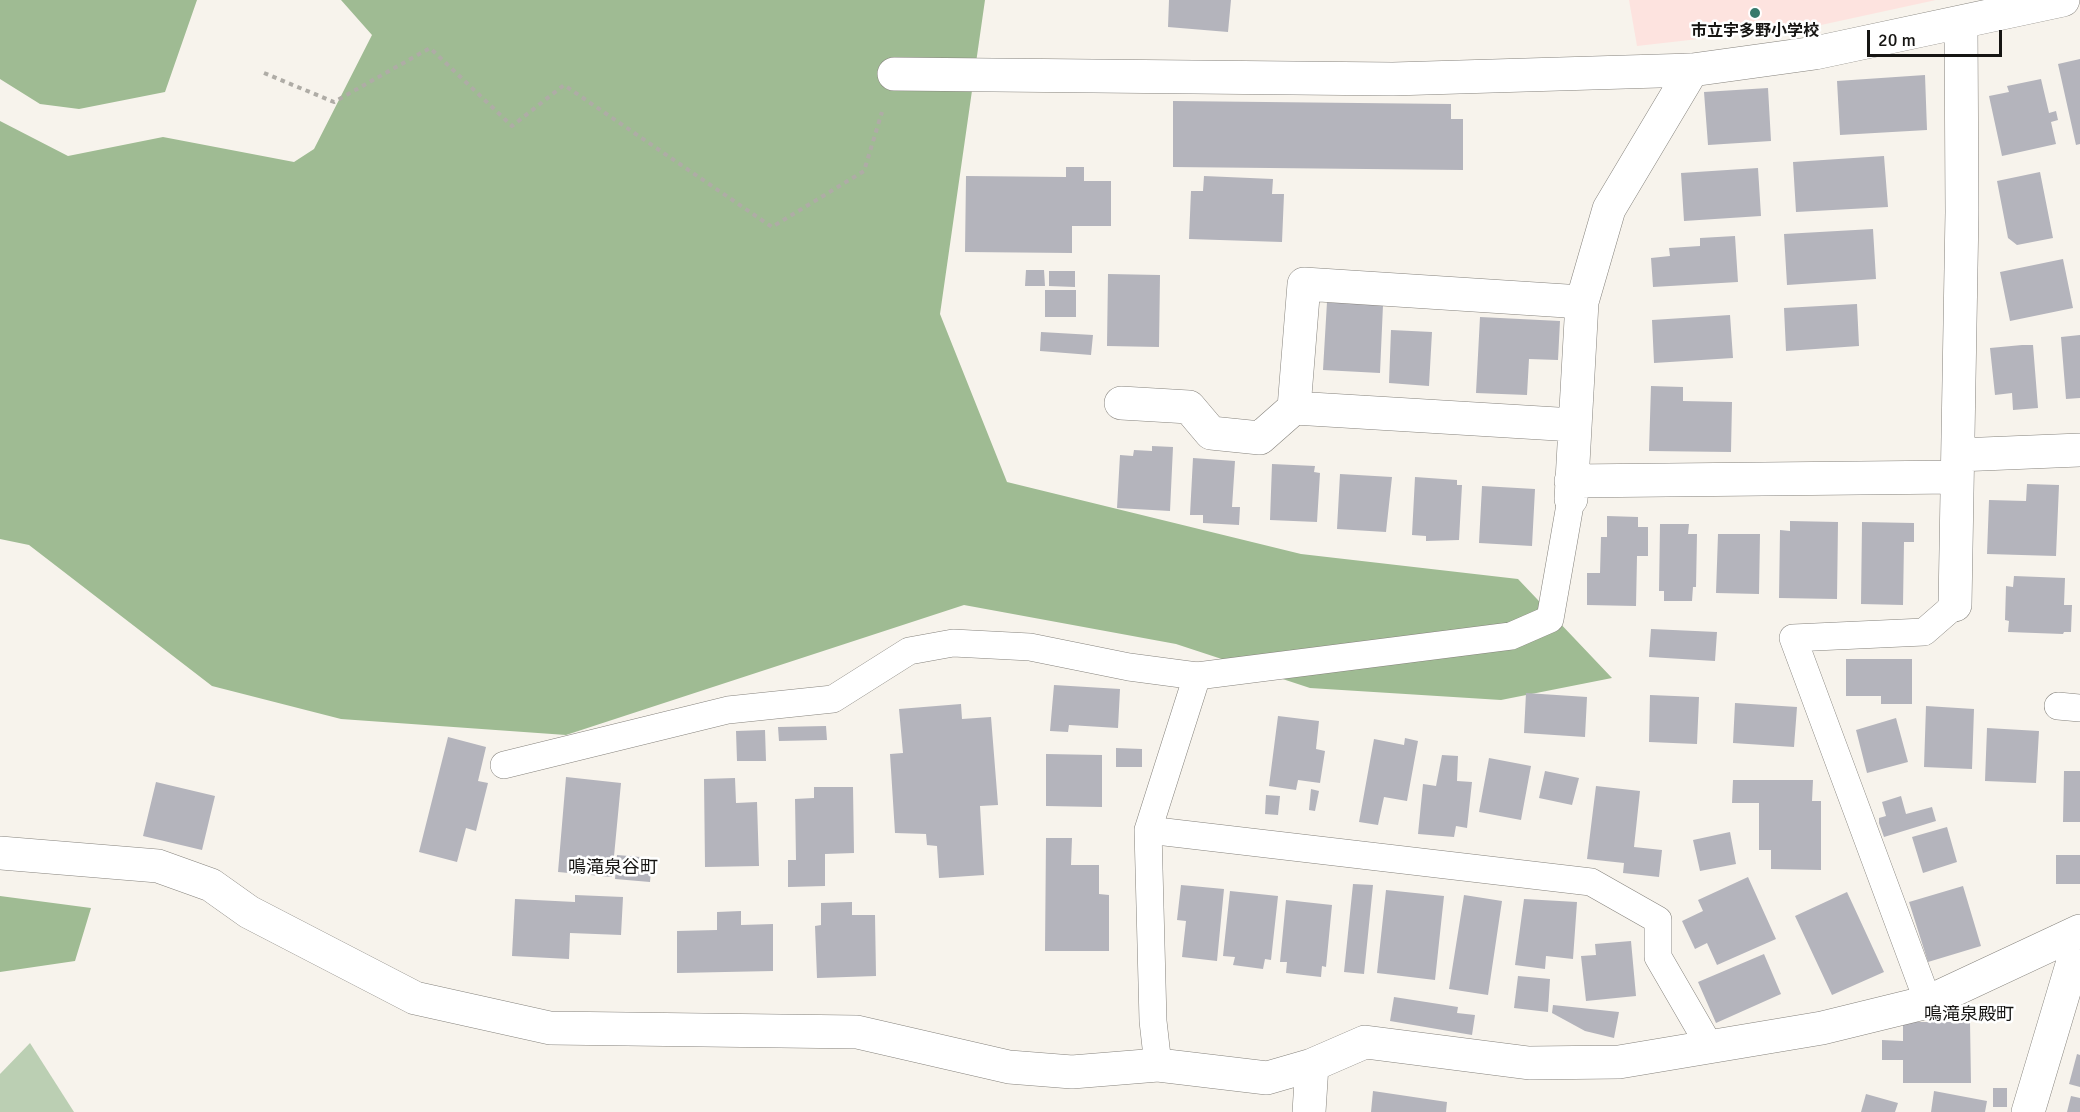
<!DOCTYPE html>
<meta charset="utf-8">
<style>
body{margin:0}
#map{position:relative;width:2080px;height:1112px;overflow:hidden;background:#f7f3ec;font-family:Signika,sans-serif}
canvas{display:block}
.scale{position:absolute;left:1867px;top:30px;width:135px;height:27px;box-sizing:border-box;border:3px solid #161513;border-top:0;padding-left:8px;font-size:18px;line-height:21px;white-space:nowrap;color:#161513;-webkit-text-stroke:4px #fff;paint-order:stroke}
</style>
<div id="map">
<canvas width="2080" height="1112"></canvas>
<div class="scale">20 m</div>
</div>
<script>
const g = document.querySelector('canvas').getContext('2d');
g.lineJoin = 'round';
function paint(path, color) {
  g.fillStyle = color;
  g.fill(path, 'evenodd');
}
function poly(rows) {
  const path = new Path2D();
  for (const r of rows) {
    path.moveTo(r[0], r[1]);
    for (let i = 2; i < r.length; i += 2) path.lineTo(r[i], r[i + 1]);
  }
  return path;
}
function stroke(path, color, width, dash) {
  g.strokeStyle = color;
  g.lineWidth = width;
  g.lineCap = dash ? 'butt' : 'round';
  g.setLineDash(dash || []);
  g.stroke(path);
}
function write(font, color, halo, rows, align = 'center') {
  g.font = font + ' Signika,"Noto Sans JP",sans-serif';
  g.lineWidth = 5;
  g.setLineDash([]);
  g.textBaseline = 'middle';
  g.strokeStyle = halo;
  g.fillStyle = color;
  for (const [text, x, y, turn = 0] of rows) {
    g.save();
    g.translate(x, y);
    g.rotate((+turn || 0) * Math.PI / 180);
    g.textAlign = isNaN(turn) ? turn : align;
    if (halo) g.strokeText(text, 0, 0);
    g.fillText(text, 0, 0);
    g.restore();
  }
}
const industrial = poly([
 [1629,0,1936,0,1821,25,1637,46]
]);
const green = poly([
 [30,1043,74,1112,0,1112,0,1074]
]);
const forest = poly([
 [0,0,197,0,165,92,79,109,40,104,0,79],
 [341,0,985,0,940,314,1007,482,1301,554,1518,579,1612,678,1501,700,1310,688,1176,644,964,605,566,735,341,719,212,686,29,545,0,539,0,121,68,156,163,137,294,162,314,149,372,35],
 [0,896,91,908,75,961,0,972]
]);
const building = poly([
 [1169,0,1231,0,1228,32,1168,27],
 [2080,59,2080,144,2076,145,2058,64],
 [1925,75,1927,130,1840,135,1837,81],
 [2041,79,2049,113,2056,111,2058,120,2051,122,2056,144,2002,156,1989,96,2009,92,2007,86],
 [1768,88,1771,141,1708,145,1704,92],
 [1173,101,1451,104,1451,119,1463,119,1463,170,1173,167],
 [1884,156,1888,207,1796,212,1793,162],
 [1066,167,1084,167,1084,181,1111,181,1111,226,1072,226,1072,253,965,252,966,176,1066,177],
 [1758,168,1761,216,1684,221,1681,173],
 [2040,172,2053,238,2017,245,2008,238,1997,181],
 [1204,176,1273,179,1272,194,1284,194,1282,242,1189,239,1191,191,1203,191],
 [1873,229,1876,279,1787,285,1784,234],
 [1735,236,1738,282,1653,287,1651,258,1670,256,1669,248,1700,246,1700,238],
 [2063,259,2073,308,2010,321,2000,272],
 [1026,270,1044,270,1045,286,1025,286],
 [1049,271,1075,271,1075,287,1049,286],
 [1108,274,1160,275,1159,347,1107,346],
 [1045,290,1076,290,1076,317,1045,317],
 [1327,302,1383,305,1380,373,1323,370],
 [1857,304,1859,346,1786,351,1784,308],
 [1730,315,1733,358,1654,363,1652,320],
 [1480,317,1560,321,1558,360,1529,359,1527,395,1476,393],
 [1391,330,1432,332,1429,386,1389,383],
 [1041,332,1093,335,1091,355,1040,351],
 [2080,335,2080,398,2066,399,2061,337],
 [2022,345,2033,345,2038,408,2013,410,2012,393,1995,395,1990,348],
 [1651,386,1683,387,1683,401,1732,402,1731,452,1649,451],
 [1152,446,1173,447,1170,511,1117,508,1120,455,1133,456,1134,450,1152,451],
 [1193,458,1235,461,1232,507,1240,507,1239,525,1203,523,1203,515,1190,515],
 [1272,464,1315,466,1314,472,1320,473,1317,522,1270,520],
 [1340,474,1392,477,1386,532,1337,529],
 [1415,477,1457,480,1457,485,1462,485,1459,540,1426,541,1426,536,1412,535],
 [2027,484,2059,485,2056,556,1987,554,1989,500,2026,501],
 [1482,486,1535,489,1532,546,1479,543],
 [1607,516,1638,517,1638,527,1648,527,1648,556,1637,556,1636,606,1587,605,1587,573,1600,573,1601,537,1607,537],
 [1790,521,1838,522,1837,599,1779,598,1780,530,1790,531],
 [1862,522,1914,523,1914,542,1904,542,1903,605,1861,604],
 [1660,524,1689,524,1688,534,1697,534,1696,587,1693,587,1692,601,1664,601,1664,591,1659,591],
 [1718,534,1760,534,1759,594,1716,593],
 [2014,576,2065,578,2064,605,2072,605,2071,632,2064,632,2063,634,2008,632,2009,621,2005,620,2006,586,2013,587],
 [1651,629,1717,632,1715,661,1649,657],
 [1846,659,1912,659,1912,704,1881,704,1881,696,1846,696],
 [1054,685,1120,689,1118,728,1069,725,1068,732,1050,731],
 [1526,693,1587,697,1585,737,1524,733],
 [1650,695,1699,697,1697,744,1649,742],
 [1735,703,1797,707,1794,747,1733,743],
 [961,704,962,719,991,717,998,805,980,806,984,875,939,878,937,846,927,845,926,834,895,833,890,754,903,753,899,709],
 [1926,706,1974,709,1972,769,1924,767],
 [1278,716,1319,721,1316,749,1325,751,1320,783,1298,780,1296,790,1269,786],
 [1896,718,1908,762,1867,773,1856,730],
 [826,726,827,740,779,741,778,727],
 [1987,728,2039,731,2036,783,1985,781],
 [765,730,766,761,737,761,736,731],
 [448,737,486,747,478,781,488,783,476,831,466,828,457,862,419,852],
 [1405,738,1418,741,1407,801,1384,797,1378,825,1359,822,1374,739,1404,745],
 [1116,748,1142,749,1142,767,1116,767],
 [1046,754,1102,755,1102,807,1046,806],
 [1442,755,1458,756,1457,781,1472,782,1467,828,1456,826,1454,837,1418,834,1423,784,1436,786],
 [1489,758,1531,766,1521,820,1479,812],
 [1545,771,1579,778,1572,805,1539,798],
 [2064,771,2080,771,2080,822,2063,822],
 [566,777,621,783,612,877,558,872],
 [735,778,736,803,757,802,759,866,705,867,704,779],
 [1733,780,1813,780,1812,801,1821,801,1821,870,1771,869,1771,850,1759,850,1759,803,1732,803],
 [156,782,215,796,202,850,143,836],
 [1596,786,1640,791,1634,847,1662,850,1659,877,1623,873,1624,863,1587,859],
 [814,787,853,787,854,853,825,854,825,886,788,887,788,860,796,860,795,799,814,798],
 [1311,789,1319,791,1315,811,1309,810],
 [1266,795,1280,796,1278,815,1265,814],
 [1901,796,1906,814,1932,807,1936,821,1884,837,1879,823,1879,818,1886,816,1882,802],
 [1947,827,1957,862,1923,873,1912,837],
 [1730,832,1736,864,1700,871,1693,840],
 [1046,838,1072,838,1071,865,1099,865,1099,894,1109,895,1109,951,1045,951],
 [617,855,652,858,650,882,615,879],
 [2056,855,2080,855,2080,884,2056,884],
 [1748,877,1776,939,1717,965,1707,943,1695,949,1682,921,1703,911,1698,900],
 [1353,884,1373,885,1364,974,1344,972],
 [1181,885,1224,889,1217,961,1182,957,1186,921,1177,920],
 [1963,886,1981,946,1928,962,1909,902],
 [1386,890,1444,896,1435,980,1377,973],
 [1230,891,1278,896,1271,960,1265,959,1263,969,1233,965,1235,957,1223,956],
 [1847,892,1884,972,1832,995,1795,916],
 [575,895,623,897,621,935,570,933,569,959,512,956,515,899,575,902],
 [1464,895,1502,901,1488,995,1449,989],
 [1524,899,1577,902,1573,959,1546,956,1545,969,1515,965],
 [1286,900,1332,905,1326,967,1322,966,1321,977,1286,973,1287,962,1280,962],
 [852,902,852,915,875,915,876,976,817,978,815,926,821,925,821,903],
 [741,911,741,925,773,924,773,971,677,973,677,931,717,930,717,912],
 [1631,941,1636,996,1586,1001,1581,956,1596,955,1595,944],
 [1764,954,1781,994,1716,1023,1698,982],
 [1518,976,1550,979,1548,1012,1514,1008],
 [1394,997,1458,1007,1457,1013,1475,1015,1472,1035,1390,1021],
 [1553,1005,1619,1012,1614,1038,1585,1031,1552,1013],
 [1903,1022,1970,1022,1971,1083,1903,1083,1903,1060,1882,1060,1882,1040,1903,1041],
 [2077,1054,2080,1055,2080,1087,2069,1084],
 [1993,1088,2007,1088,2007,1107,1993,1107],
 [1373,1091,1447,1102,1446,1112,1371,1112],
 [1934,1091,1987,1101,1985,1112,1931,1112],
 [1866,1094,1898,1103,1895,1112,1861,1112],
 [2071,1096,2080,1098,2080,1112,2067,1112]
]);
const path = poly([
 [264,73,334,102,430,48,512,126,564,85,772,227,864,171,882,112]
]);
const service = poly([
 [2058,706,2080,708],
 [504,765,728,710,833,699,909,651,953,643,1030,647,1129,667,1197,676,1511,636,1550,619,1571,499],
 [1148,830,1591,882,1658,920,1658,957,1709,1045],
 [1928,1002,1793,638,1924,632,1955,605],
 [1158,1065,1153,1021,1148,830,1197,676]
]);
const minor = poly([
 [894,74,1393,79,1692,70,1815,53,2063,0],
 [1121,403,1189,407,1211,433,1260,438,1294,408],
 [1574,425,1294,408,1304,284,1582,302],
 [1958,455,2080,450],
 [1571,481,1956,477],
 [1571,499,1582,302,1609,209,1692,70],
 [1955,605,1962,212,1961,23],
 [0,853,158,866,211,885,249,912,415,998,550,1028,857,1032,1009,1067,1072,1072,1158,1065,1267,1078,1312,1065],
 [1309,1112,1312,1065,1365,1042,1529,1063,1619,1062,1822,1028,1928,1002,2080,931],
 [2028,1112,2080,938]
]);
const markers = [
 [1755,13,6,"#377a6c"]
];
const poiNames = [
 ["市立宇多野小学校",1755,32]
];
const neighbourhoodNames = [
 ["鳴滝泉谷町",613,868],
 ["鳴滝泉殿町",1969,1015]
];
paint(industrial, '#fde3df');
paint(green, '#bbcfb3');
paint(forest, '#9fbb93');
paint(building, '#b4b4bc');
stroke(service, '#86837d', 28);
stroke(minor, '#86837d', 34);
stroke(path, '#afaca6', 4, [4.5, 4.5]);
stroke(service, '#fff', 27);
stroke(minor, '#fff', 33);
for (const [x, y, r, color] of markers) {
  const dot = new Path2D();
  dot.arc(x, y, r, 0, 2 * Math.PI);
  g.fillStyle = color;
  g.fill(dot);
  stroke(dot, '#fff', 2);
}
write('bold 16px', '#161513', '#fff', poiNames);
write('18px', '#161513', '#fff', neighbourhoodNames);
</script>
